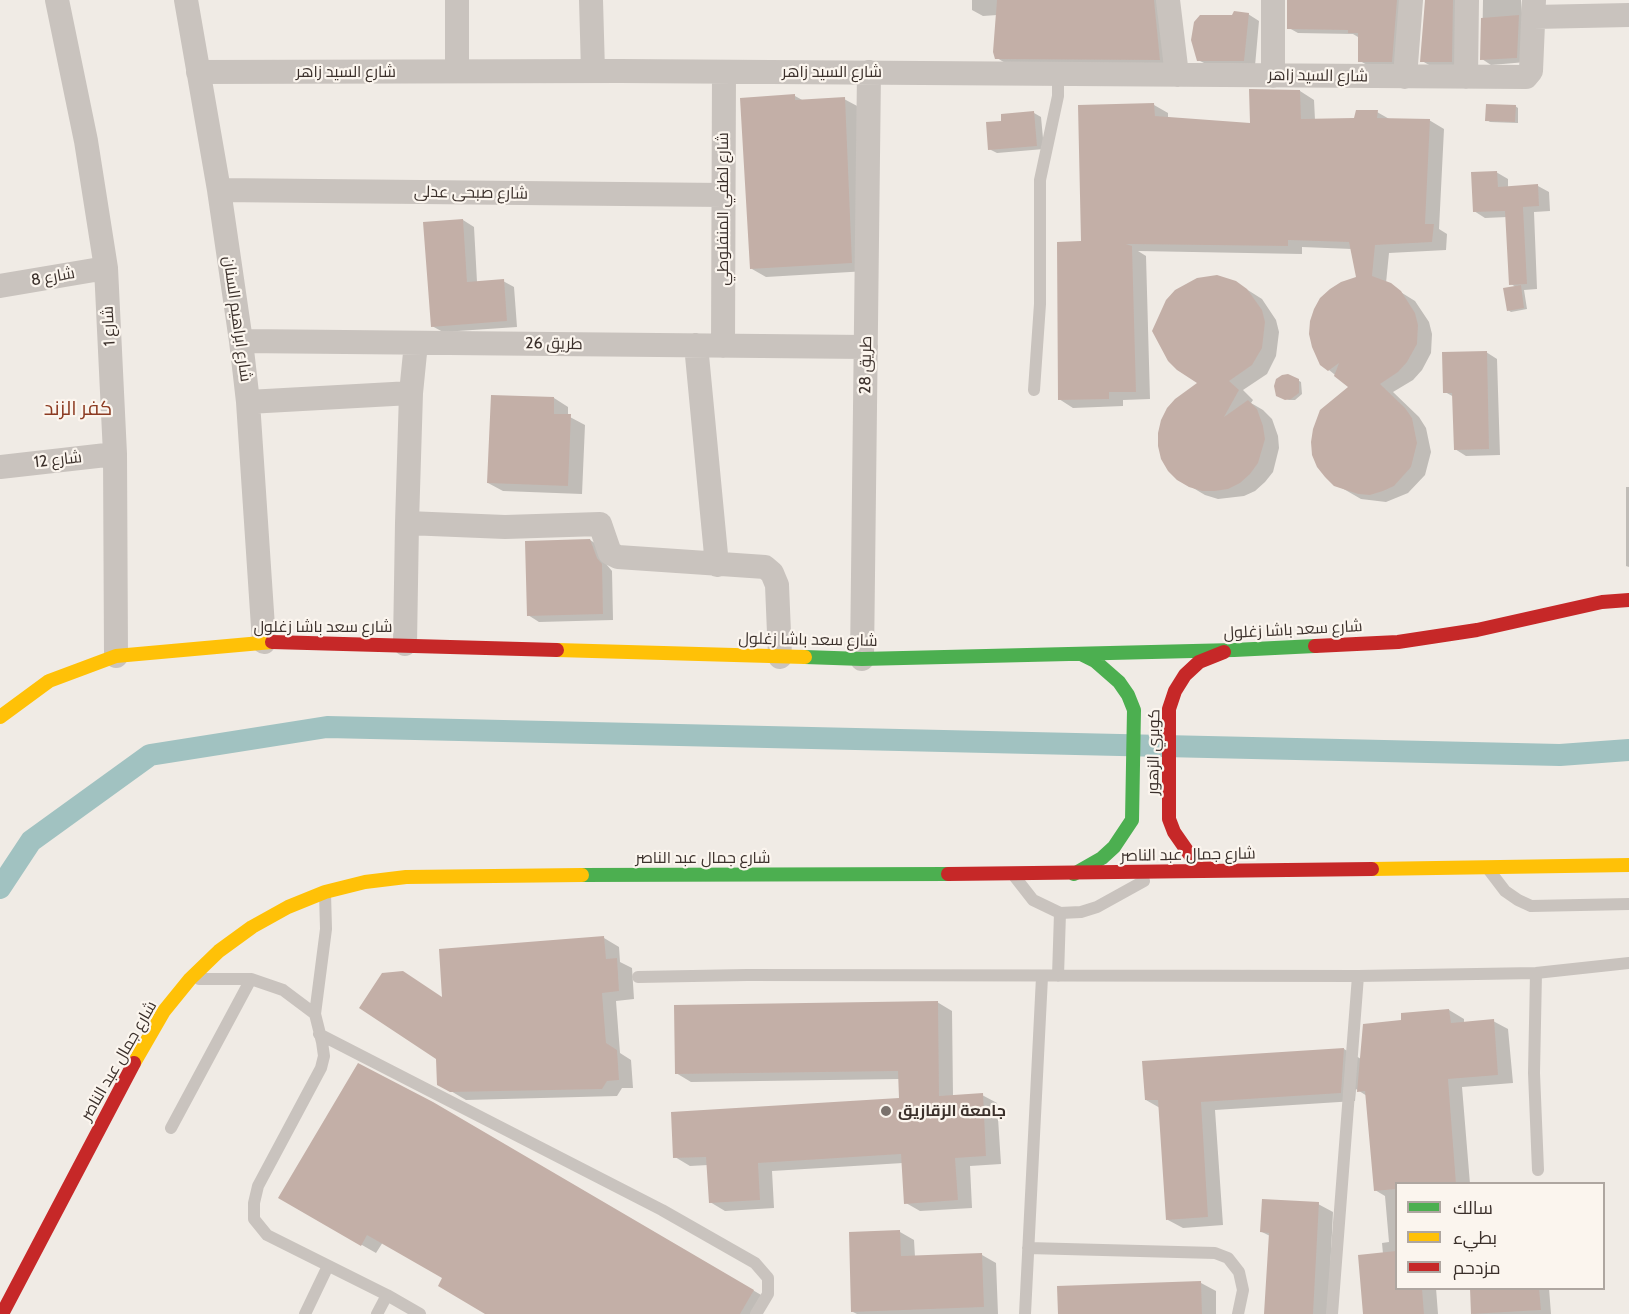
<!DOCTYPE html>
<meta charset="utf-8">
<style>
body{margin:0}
#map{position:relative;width:1629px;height:1314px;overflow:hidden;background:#f0ebe5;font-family:Cabin,Cairo,sans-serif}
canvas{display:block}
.legend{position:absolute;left:1395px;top:1182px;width:210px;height:108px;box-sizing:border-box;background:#fbf5ee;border:2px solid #aea6a0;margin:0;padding:8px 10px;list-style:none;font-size:18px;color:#3b302b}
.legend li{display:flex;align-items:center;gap:12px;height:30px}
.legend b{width:30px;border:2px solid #aea6a0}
</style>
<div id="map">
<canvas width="1629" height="1314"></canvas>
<ul class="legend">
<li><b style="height:8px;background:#4caf50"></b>سالك</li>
<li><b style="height:8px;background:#ffc107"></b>بطيء</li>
<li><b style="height:8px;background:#c62828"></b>مزدحم</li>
</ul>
</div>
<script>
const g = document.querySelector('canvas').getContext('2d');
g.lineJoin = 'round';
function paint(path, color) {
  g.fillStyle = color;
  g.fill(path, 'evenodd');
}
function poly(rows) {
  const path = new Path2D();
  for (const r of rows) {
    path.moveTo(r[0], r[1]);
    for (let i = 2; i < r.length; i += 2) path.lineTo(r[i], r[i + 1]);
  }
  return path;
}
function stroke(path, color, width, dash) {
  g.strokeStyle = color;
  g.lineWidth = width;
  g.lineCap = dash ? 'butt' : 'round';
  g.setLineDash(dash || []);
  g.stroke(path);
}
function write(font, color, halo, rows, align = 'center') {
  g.font = font + ' Cabin,Cairo,sans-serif';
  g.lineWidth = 4.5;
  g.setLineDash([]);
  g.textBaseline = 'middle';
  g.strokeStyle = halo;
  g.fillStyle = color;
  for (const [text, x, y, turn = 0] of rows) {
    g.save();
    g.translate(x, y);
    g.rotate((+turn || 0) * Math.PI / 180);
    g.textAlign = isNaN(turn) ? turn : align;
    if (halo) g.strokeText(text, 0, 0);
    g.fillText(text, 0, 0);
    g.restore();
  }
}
const shadow = poly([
 [972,0,1165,0,1170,66,1007,64,997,58,997,15,983,16,972,10],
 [1289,0,1407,0,1401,66,1369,66,1360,61,1358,37,1353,34,1298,33,1289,28],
 [1427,0,1463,0,1461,67,1431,66,1422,61],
 [1483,0,1521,0,1526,62,1491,65,1482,59],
 [1248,14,1259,21,1255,66,1210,66,1198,60],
 [1300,91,1314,100,1315,120,1355,120,1377,112,1391,120,1429,120,1444,129,1439,229,1447,234,1446,250,1389,253,1386,283,1415,301,1429,322,1432,334,1431,353,1422,370,1413,380,1393,392,1419,417,1426,428,1431,452,1425,475,1408,493,1386,502,1361,499,1335,484,1350,387,1329,370,1358,278,1352,249,1302,247,1302,254,1138,251,1146,256,1150,399,1123,400,1123,406,1073,408,1059,399,1083,243,1154,105,1168,113,1168,119,1252,125],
 [795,96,804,101,844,99,859,107,867,271,766,277,752,269],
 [1515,106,1518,108,1518,123,1490,122,1487,120],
 [1034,113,1041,117,1044,149,997,153,989,149,1003,122],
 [1496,172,1508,179,1508,188,1538,186,1549,192,1550,211,1534,212,1537,289,1524,290,1527,309,1511,312,1508,310,1516,287,1511,284,1507,217,1485,218,1474,211],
 [463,220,474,227,477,282,503,281,514,287,517,327,443,332,432,326],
 [1235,282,1262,299,1276,320,1279,332,1276,356,1267,374,1243,390,1253,400,1251,403,1263,410,1272,419,1278,436,1279,448,1273,472,1265,482,1255,491,1244,496,1218,499,1205,495,1178,479,1200,383],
 [1486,352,1497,359,1500,455,1466,456,1455,449,1454,397,1445,392],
 [1288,375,1301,382,1302,394,1295,400,1289,400,1281,397],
 [554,398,568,407,568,416,585,425,582,494,503,491,488,483],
 [1626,487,1629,487,1629,567,1626,566],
 [590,540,601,547,607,565,612,571,613,620,539,622,528,615],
 [604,938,619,947,620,962,632,968,634,999,616,1001,620,1053,631,1060,633,1088,622,1088,617,1096,466,1100,439,1084,444,999],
 [937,1002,952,1011,953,1097,982,1095,997,1103,1001,1164,970,1166,972,1208,920,1211,906,1203,903,1163,772,1171,774,1208,725,1211,710,1202,708,1165,690,1166,675,1157,901,1100,900,1079,691,1082,676,1073],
 [1449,1010,1464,1019,1464,1023,1493,1021,1508,1029,1513,1083,1462,1087,1470,1184,1396,1184,1396,1288,1436,1288,1438,1314,1364,1314,1383,1254,1382,1243,1389,1242,1385,1196,1375,1190,1367,1096,1356,1089,1355,1101,1215,1110,1223,1225,1183,1228,1168,1220,1160,1108,1146,1100,1344,1049,1361,1059,1403,1022],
 [433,1103,768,1299,760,1314,488,1314,444,1278,383,1242,376,1253,280,1198],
 [1318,1204,1333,1212,1328,1314,1266,1314,1270,1236,1262,1232],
 [900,1232,914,1240,915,1257,982,1255,996,1263,998,1314,857,1314,853,1312],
 [1201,1283,1216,1291,1216,1314,1060,1314],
 [1471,1288,1549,1288,1551,1314,1473,1314]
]);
const canal = poly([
 [0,888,31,841,150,755,327,727,1560,755,1629,750]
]);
const building = poly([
 [997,0,1154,0,1160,60,995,59,993,52],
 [1287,0,1397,0,1392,62,1358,62,1358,33,1348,33,1348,30,1287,29],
 [1425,0,1453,0,1452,62,1420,62],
 [1234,11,1249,13,1244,61,1197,61,1191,40,1194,22,1200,15,1232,15],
 [1519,15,1517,58,1480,60,1481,18],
 [1249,89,1300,90,1301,119,1354,118,1356,110,1378,110,1377,118,1430,119,1425,224,1434,224,1432,242,1375,245,1372,276,1391,283,1401,291,1415,313,1418,325,1417,344,1407,362,1398,372,1380,384,1405,408,1412,418,1417,443,1411,467,1394,486,1383,491,1370,495,1358,494,1334,486,1325,477,1317,467,1312,455,1311,442,1313,429,1320,410,1348,387,1334,376,1339,363,1328,371,1320,365,1312,347,1309,334,1310,321,1314,309,1320,298,1330,289,1341,282,1356,277,1349,242,1288,240,1288,246,1126,244,1132,246,1136,392,1109,392,1109,399,1058,400,1057,242,1081,241,1078,105,1154,103,1155,116,1250,123],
 [795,94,795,100,845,97,852,263,750,269,740,98],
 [1486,104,1516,105,1515,122,1485,121],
 [1034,111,1037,146,988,150,986,122,1001,121,1001,114],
 [1497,171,1498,187,1538,184,1539,206,1523,207,1527,284,1509,285,1505,211,1473,212,1471,172],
 [463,219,467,282,504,279,507,321,431,327,423,222],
 [1217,275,1236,281,1247,289,1262,310,1265,322,1262,348,1252,365,1229,381,1239,390,1224,417,1248,400,1257,409,1263,426,1265,439,1258,463,1250,474,1240,483,1228,489,1215,491,1202,491,1189,487,1177,480,1168,471,1161,459,1158,446,1158,433,1161,420,1167,408,1175,399,1197,383,1177,370,1168,361,1152,331,1166,300,1175,290,1197,278],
 [1521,285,1524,308,1507,311,1503,288],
 [1487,351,1489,449,1454,450,1452,393,1443,393,1442,352],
 [1288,374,1299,379,1299,393,1291,399,1285,400,1276,396,1274,386,1276,379,1282,375],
 [491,395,554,397,554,414,571,414,568,486,487,483],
 [590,539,597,558,602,564,603,614,527,616,525,541],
 [604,936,606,959,617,958,619,991,602,993,606,1043,617,1050,619,1080,607,1081,602,1089,450,1092,437,1085,436,1059,359,1008,382,973,403,971,442,997,439,949],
 [938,1001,939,1096,983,1093,986,1156,955,1158,958,1200,904,1204,901,1154,758,1163,760,1200,709,1203,706,1157,673,1158,671,1112,899,1098,898,1071,675,1074,674,1005],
 [1449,1009,1451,1023,1494,1019,1498,1075,1448,1079,1456,1184,1396,1184,1396,1189,1374,1191,1365,1091,1357,1092,1363,1024,1401,1020,1401,1013],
 [1344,1048,1341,1093,1201,1102,1208,1217,1166,1220,1158,1100,1145,1100,1142,1061],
 [358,1063,433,1102,754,1290,740,1314,485,1314,438,1286,442,1278,367,1235,361,1246,278,1198],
 [1262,1199,1319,1202,1313,1314,1264,1314,1269,1233,1260,1232],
 [900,1230,901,1256,982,1253,984,1307,851,1312,849,1232],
 [1396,1251,1396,1288,1422,1288,1424,1314,1363,1314,1358,1255],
 [1201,1281,1202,1314,1058,1314,1057,1286],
 [1470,1288,1539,1288,1541,1310,1471,1314]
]);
const lane = poly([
 [1034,390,1040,304,1040,180,1058,96,1058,74],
 [1489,870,1505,891,1518,900,1531,906,1629,904],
 [1015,877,1033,900,1060,913,1081,912,1097,907,1144,881],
 [1536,973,1534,1073,1538,1170],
 [1058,976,1060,913],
 [638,977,747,975,1358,976,1536,973,1629,963],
 [199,979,251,979,283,990,315,1014,322,1042,324,1056,321,1068,258,1186,254,1203,254,1219,267,1235,387,1295,420,1314],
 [315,1014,326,929,325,893],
 [319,1034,662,1210,755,1263,768,1278,768,1294,756,1314],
 [171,1128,251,979],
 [1028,1248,1215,1253,1228,1258,1239,1272,1243,1290,1238,1314],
 [305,1314,328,1266],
 [377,1314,387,1295],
 [1025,1314,1042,977],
 [1332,1314,1358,976]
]);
const street = poly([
 [57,0,86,141,106,268,115,454,116,656],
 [186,0,219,190,241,341,248,402,264,642],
 [591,0,593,71],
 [1168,0,1177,75],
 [1534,17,1629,15],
 [457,71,457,0],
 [198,72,620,71,1526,77,1531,71,1534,0],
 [1273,76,1273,0],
 [1405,77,1411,0],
 [1466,77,1467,0],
 [219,190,723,195],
 [0,286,106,268],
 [241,341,866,347],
 [416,343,411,393,407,523,505,527,600,524,610,553,618,557,765,567,772,573,777,585,780,657],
 [696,345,717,565],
 [723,346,724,72],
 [248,402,411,393],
 [0,467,115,454],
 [405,644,407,523],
 [862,659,869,72]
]);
const fast = poly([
 [805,657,862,659,1234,650,1315,646],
 [1074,874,1102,858,1114,847,1132,820,1134,710,1128,695,1119,682,1095,661,1081,654],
 [582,875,948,874]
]);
const slow = poly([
 [557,650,805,657],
 [0,717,49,681,116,656,272,642],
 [1372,869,1629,865],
 [134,1063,164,1011,190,979,219,951,252,927,288,907,325,892,365,882,406,877,582,875]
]);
const jam = poly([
 [272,642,557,650],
 [1315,646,1398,642,1477,630,1602,602,1629,600],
 [1213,871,1190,855,1174,832,1169,819,1169,709,1175,691,1185,675,1199,662,1224,652],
 [948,874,1372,869],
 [2,1314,134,1063]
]);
const markers = [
 [886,1111,6,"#7a716c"]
];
const streetNames = [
 ["شارع السيد زاهر",346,72],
 ["شارع السيد زاهر",832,72],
 ["شارع السيد زاهر",1318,76,1],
 ["شارع صبحى عدلى",471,193,1],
 ["شارع لطفي المنفلوطي",723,209,-90],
 ["شارع 8",53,277,-10],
 ["شارع ابراهيم السنان",237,319,82],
 ["شارع 1",109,326,-93],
 ["طريق 26",554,344,1],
 ["طريق 28",866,365,-89],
 ["شارع 12",58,460,-6],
 ["شارع سعد باشا زغلول",323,627],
 ["شارع سعد باشا زغلول",1293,630,-3],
 ["شارع سعد باشا زغلول",808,640,1],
 ["كوبري الزهور",1154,752,-89],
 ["شارع جمال عبد الناصر",1188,855,-1],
 ["شارع جمال عبد الناصر",703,858],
 ["شارع جمال عبد الناصر",119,1061,-60]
];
const poiNames = [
 ["جامعة الزقازيق",898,1111]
];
const quarterNames = [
 ["كفر الزند",78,409]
];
paint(shadow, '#0003');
stroke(canal, '#a1c2c1', 22);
paint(building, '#c3afa7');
stroke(lane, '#c9c3be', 12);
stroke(street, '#c9c3be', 24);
stroke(fast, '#4caf50', 14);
stroke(slow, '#ffc107', 14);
stroke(jam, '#c62828', 14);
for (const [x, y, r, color] of markers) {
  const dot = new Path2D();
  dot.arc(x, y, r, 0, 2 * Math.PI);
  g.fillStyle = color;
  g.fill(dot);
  stroke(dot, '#fbf5ee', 2);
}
write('16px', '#3b302b', '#fbf5ee', streetNames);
write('bold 16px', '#3b302b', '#fbf5ee', poiNames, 'left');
write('20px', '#8c3b22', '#fbf5ee', quarterNames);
</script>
